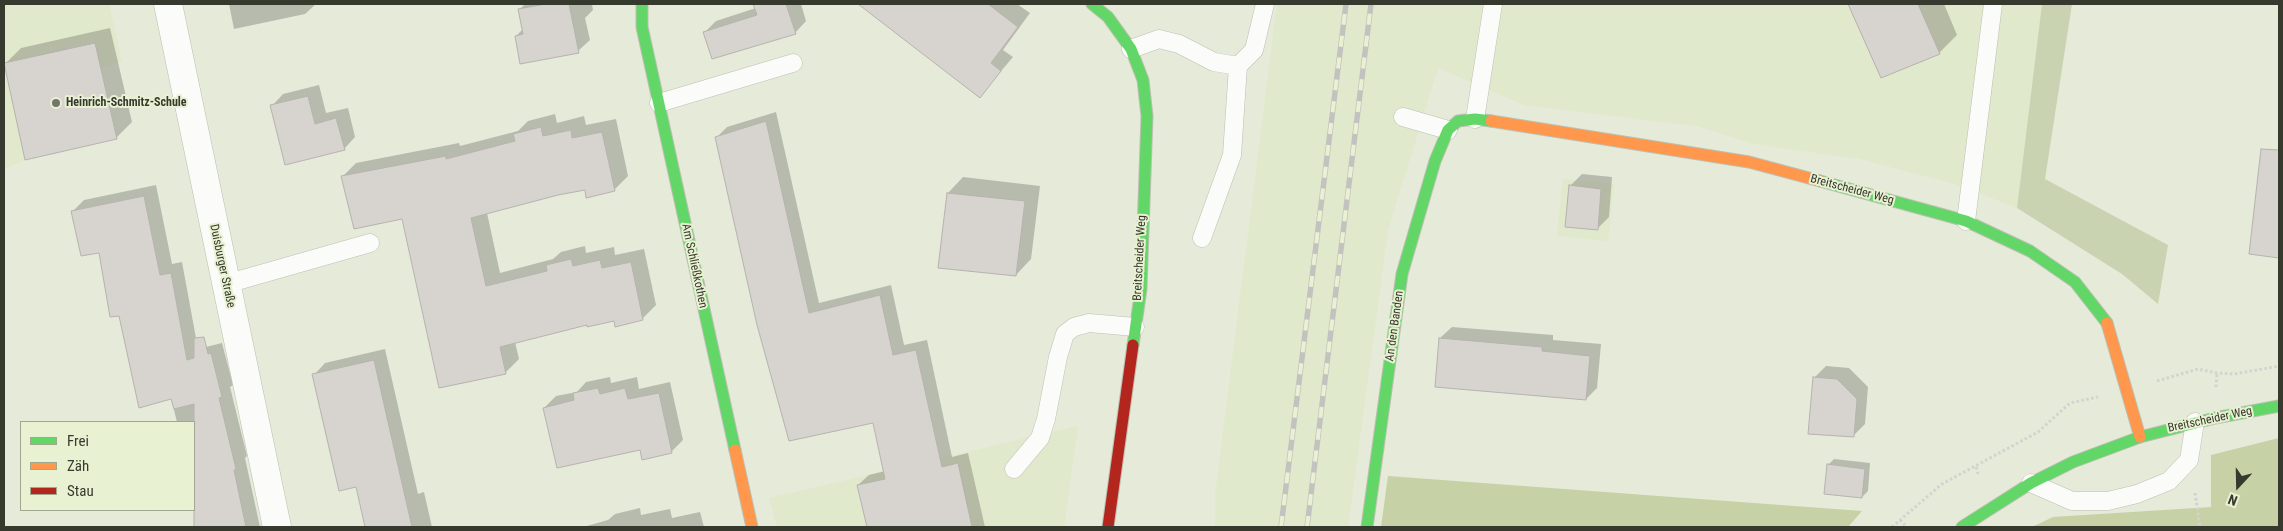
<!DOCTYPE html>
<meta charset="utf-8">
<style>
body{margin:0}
#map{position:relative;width:2283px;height:531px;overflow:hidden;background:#e5ead9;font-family:"Roboto Condensed",sans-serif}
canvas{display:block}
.frame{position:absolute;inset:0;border:5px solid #36392d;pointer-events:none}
.legend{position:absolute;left:20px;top:421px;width:175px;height:90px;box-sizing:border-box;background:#e8f1d2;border:1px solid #a1a790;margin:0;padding:6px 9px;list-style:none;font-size:15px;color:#36392d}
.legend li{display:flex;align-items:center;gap:10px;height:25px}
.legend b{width:25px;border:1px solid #a1a790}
.north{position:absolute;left:2213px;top:461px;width:50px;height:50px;-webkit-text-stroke:4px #e8f1d2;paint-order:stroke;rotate:201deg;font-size:14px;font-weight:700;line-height:20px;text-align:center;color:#36392d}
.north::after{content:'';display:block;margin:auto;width:18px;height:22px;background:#36392d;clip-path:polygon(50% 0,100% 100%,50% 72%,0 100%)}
</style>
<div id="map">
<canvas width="2283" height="531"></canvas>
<div class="frame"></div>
<ul class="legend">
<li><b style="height:6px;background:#63d668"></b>Frei</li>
<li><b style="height:6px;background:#ff974d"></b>Zäh</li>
<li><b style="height:6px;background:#b3261e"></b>Stau</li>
</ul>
<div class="north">N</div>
</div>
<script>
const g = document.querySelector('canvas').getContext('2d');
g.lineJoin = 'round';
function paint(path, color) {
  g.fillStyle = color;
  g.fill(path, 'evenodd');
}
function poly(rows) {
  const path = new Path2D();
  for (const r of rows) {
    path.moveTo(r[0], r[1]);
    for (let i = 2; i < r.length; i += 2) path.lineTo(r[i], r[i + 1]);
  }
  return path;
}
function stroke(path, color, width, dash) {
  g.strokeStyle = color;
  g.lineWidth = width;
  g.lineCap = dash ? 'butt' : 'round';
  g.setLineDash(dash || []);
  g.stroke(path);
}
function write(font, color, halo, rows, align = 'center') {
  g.font = font + ' "Roboto Condensed",sans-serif';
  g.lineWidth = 4;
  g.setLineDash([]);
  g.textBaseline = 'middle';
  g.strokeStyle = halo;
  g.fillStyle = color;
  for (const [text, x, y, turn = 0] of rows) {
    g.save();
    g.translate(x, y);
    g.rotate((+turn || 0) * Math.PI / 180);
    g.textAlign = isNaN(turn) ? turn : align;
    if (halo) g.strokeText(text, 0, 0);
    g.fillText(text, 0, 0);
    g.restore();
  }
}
const built = poly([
 [4,4,109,4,122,61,101,68,117,139,26,160,4,169],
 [1277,4,2042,4,2017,208,1955,184,1859,159,1755,144,1696,126,1524,105,1438,68,1388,230,1348,527,1215,527,1215,495],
 [1563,179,1614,184,1608,241,1557,236],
 [1078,426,1064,527,777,527,769,498]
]);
const green = poly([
 [2042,4,2072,4,2045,179,2168,245,2158,304,2122,274,2017,208]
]);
const forest = poly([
 [2279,438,2279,527,2032,527,2053,517,2211,507,2211,455],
 [1388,476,1862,511,1848,527,1381,527]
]);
const shadow = poly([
 [229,4,316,4,305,14,234,29],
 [525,4,592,4,593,10,585,18,590,40,578,51,516,36,523,29,519,10],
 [755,4,801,4,806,21,795,33,705,32,716,21,756,8],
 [860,4,1017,4,1030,13,1003,50,1013,57,980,96],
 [1850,4,1944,4,1957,35,1939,53,1882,76],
 [110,28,132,122,116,138,5,64,21,48],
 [319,85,326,113,348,108,355,137,344,149,272,106,283,94],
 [776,112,819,303,891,285,904,345,927,340,952,457,968,453,985,527,868,527,858,485,869,475,885,471,874,422,790,439,717,137,727,127],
 [555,114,557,123,584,116,586,125,616,119,628,176,614,190,586,189,558,194,487,213,500,273,553,259,561,252,585,246,586,253,614,247,615,255,644,249,656,305,642,319,615,319,588,323,515,342,519,359,505,373,403,218,343,176,356,163,459,143,460,146,518,131,528,121],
 [1582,174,1612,177,1609,217,1597,229,1571,185],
 [963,177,1040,186,1031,259,1016,275,948,193],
 [2269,184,2279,185,2279,257,2250,253],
 [156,185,172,264,182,262,198,349,222,343,233,385,230,387,247,456,245,458,260,527,196,527,195,519,197,516,194,499,194,422,177,422,171,398,120,314,100,251,73,211,84,200],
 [1452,327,1553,335,1553,340,1601,344,1597,388,1586,399,1440,338],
 [385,349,418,494,424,492,432,527,367,527,357,486,314,375,325,363],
 [1826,366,1849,368,1868,387,1865,424,1853,436,1814,378],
 [610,377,611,383,637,377,639,389,670,382,683,440,671,452,641,449,544,408,556,396,577,392,586,382],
 [1834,459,1870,463,1868,491,1862,497,1828,465],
 [640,508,641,515,670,509,672,518,700,512,704,527,583,527,608,520,615,514]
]);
const building = poly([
 [546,4,569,4,579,53,520,64,515,36,523,34,518,9,546,4],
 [753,4,786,4,796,34,712,59,703,32,757,15,753,4],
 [858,4,988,4,1018,27,991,63,1001,71,980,98,858,4],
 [1848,4,1918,4,1940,54,1881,78,1848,4],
 [95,43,117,139,25,160,4,63,95,43],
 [308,96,315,124,336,118,345,150,285,165,270,105,308,96],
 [766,121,809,313,880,295,893,355,916,350,942,467,958,463,972,527,867,527,857,485,885,479,873,423,789,441,757,325,715,137,766,121],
 [541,127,543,136,571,130,572,138,602,132,615,191,586,198,585,190,558,195,471,218,486,286,547,271,546,265,571,259,573,266,600,260,602,268,631,262,643,320,615,327,614,321,587,327,587,325,500,347,506,374,439,388,402,219,354,229,341,176,446,156,446,159,515,141,513,134,541,127],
 [2261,149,2279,150,2279,258,2249,254,2261,149],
 [1569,185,1601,189,1598,230,1565,227,1569,185],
 [947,193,1025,201,1016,276,938,268,947,193],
 [144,196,160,275,171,273,187,360,194,358,194,338,204,337,208,354,211,353,222,397,219,398,236,469,234,470,246,527,194,527,194,404,174,409,171,399,139,408,119,316,110,317,99,253,81,256,71,211,144,196],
 [1439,338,1542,347,1542,351,1590,356,1586,400,1435,387,1439,338],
 [374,360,388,422,412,527,365,527,356,487,339,491,312,374,374,360],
 [1813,377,1837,379,1857,399,1854,437,1808,434,1813,377],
 [598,388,600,394,625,388,628,399,659,393,672,453,642,460,640,450,557,468,543,408,574,400,573,393,598,388],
 [1827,464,1865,469,1862,498,1824,494,1827,464]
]);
const path = poly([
 [2157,381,2198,369,2217,373,2234,374,2279,366],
 [2216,387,2217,374],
 [1976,467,1978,474],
 [2195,493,2200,527],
 [1900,520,1905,525],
 [1892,527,1942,484,2038,432,2070,403,2098,397]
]);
const lane = poly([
 [1131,49,1159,39,1179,44,1214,62,1238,66,1254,50,1265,4],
 [659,103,793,63],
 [1403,117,1448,130],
 [1475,119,1493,4],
 [1966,221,1993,4],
 [1202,238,1232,155,1238,66],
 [226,284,370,243],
 [1014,469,1040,438,1046,419,1058,357,1065,334,1074,327,1089,323,1135,327],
 [2031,483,2072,501,2108,501,2137,494,2169,481,2189,460,2195,422]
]);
const street = poly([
 [168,4,277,527]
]);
const fast = poly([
 [642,4,642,27,735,450],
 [1092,4,1108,17,1131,49,1143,80,1147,116,1141,289,1133,345],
 [1820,181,1966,221,2030,251,2075,282,2107,323],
 [1367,527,1402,274,1435,161,1448,130,1458,121,1475,119,1491,121],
 [1962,527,2031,483,2073,462,2140,437,2215,418,2279,406]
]);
const slow = poly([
 [1491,121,1749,162,1820,181],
 [2107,323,2140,437],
 [735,450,752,527]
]);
const jam = poly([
 [1108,527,1133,345]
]);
const rail = poly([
 [1281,527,1346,4],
 [1307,527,1371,4]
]);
const markers = [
 [56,103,5,"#737769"]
];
const poiNames = [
 ["Heinrich-Schmitz-Schule",66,103]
];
const streetNames = [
 ["Breitscheider Weg",1852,190,15],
 ["Breitscheider Weg",1140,258,-87],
 ["Duisburger Straße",222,266,78],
 ["Am Schließkothen",694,266,78],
 ["An den Banden",1395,326,-82],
 ["Breitscheider Weg",2210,420,-12]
];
paint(built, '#e1e9cc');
paint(green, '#cad3b1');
paint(forest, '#c6d1a6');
paint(shadow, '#0003');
paint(building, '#d7d3cf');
stroke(building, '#b6b2ae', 1);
stroke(lane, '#bcc0b2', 19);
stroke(street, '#bcc0b2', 29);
stroke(fast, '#bcc0b2', 13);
stroke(slow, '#bcc0b2', 13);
stroke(jam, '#bcc0b2', 13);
stroke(path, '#d2d3cf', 3, [2.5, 2.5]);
stroke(lane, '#fbfcf9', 18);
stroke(street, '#fbfcf9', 28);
stroke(fast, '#63d668', 11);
stroke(slow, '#ff974d', 11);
stroke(jam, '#b3261e', 11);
stroke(rail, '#c2c3bf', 5.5);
stroke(rail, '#e8f1d2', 4, [11]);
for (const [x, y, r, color] of markers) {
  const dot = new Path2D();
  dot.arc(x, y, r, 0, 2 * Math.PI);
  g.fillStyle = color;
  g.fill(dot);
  stroke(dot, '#e8f1d2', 2);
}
write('bold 12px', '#36392d', '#e8f1d2', poiNames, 'left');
write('12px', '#36392d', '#e8f1d2', streetNames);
</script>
